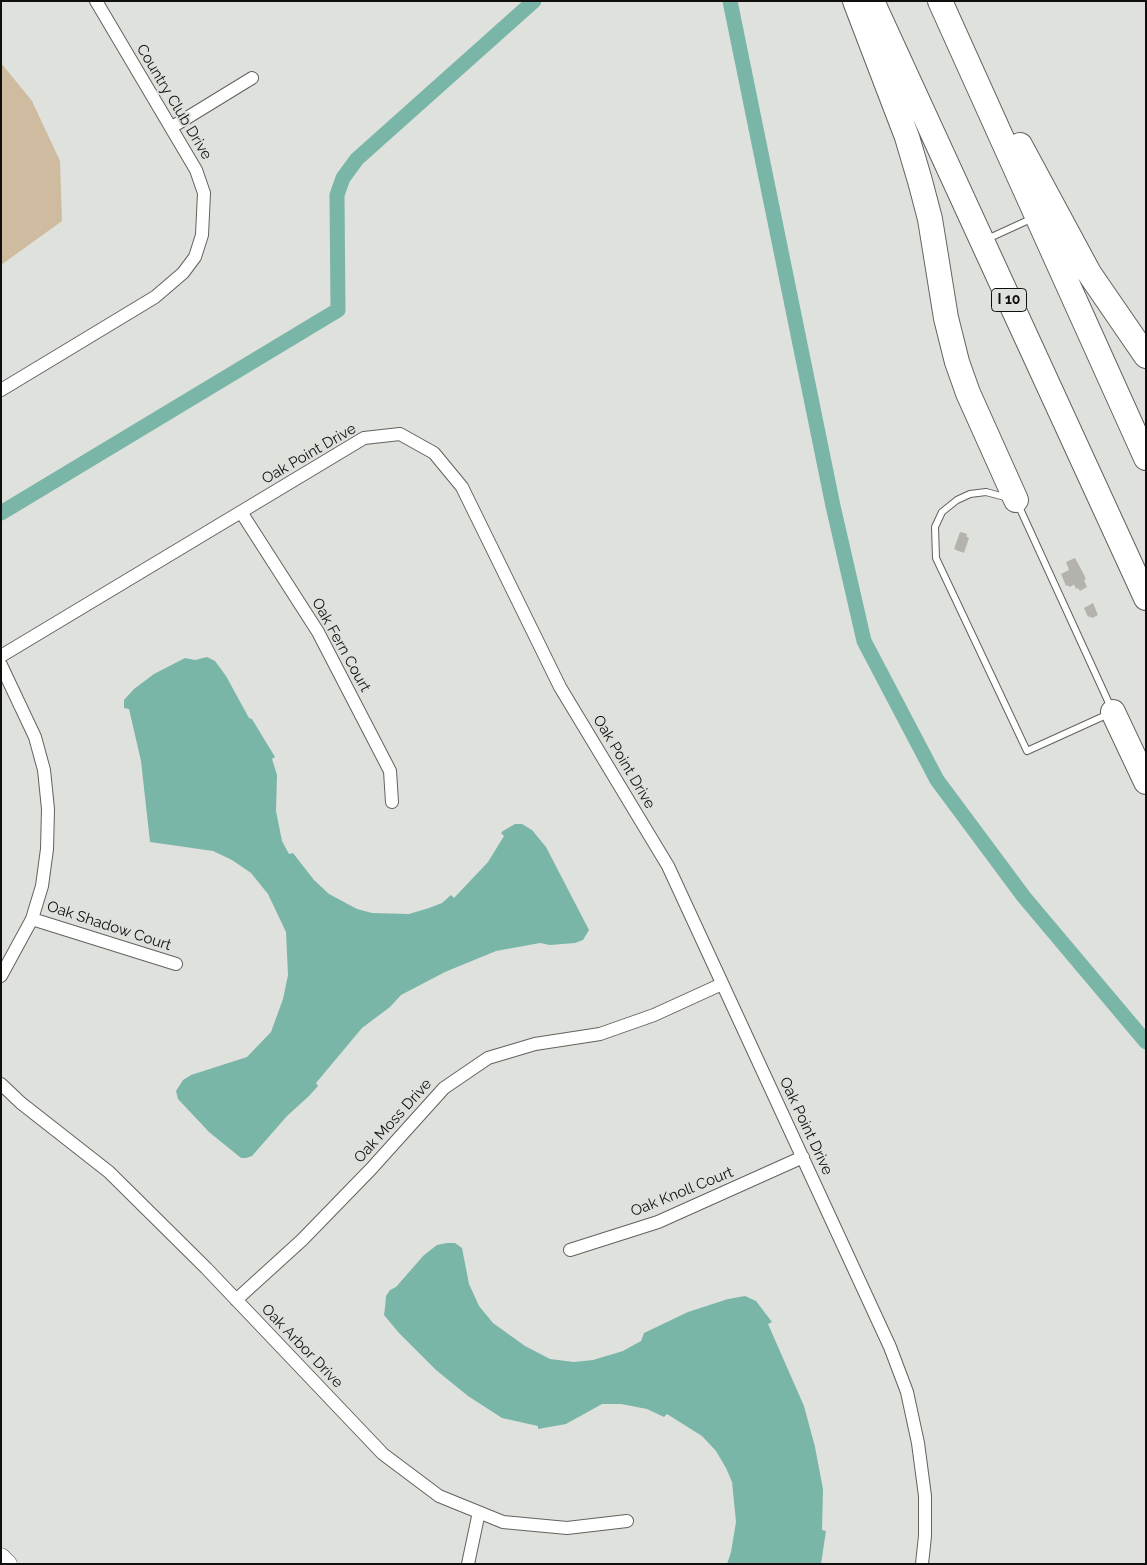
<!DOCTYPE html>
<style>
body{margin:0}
#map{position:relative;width:1147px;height:1565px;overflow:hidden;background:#dfe1dc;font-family:Raleway,sans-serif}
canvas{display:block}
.frame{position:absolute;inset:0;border:2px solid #0f100e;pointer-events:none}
</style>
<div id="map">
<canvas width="1147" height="1565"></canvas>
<div class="frame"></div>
</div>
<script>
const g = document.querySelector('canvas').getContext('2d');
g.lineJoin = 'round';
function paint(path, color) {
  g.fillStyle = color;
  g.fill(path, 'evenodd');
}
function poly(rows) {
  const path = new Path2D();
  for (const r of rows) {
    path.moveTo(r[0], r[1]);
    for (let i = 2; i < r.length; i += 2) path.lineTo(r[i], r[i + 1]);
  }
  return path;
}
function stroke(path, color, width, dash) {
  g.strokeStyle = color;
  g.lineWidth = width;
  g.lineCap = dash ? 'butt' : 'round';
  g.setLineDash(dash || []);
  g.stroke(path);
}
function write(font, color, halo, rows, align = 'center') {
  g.font = font + ' Raleway,sans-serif';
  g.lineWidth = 4;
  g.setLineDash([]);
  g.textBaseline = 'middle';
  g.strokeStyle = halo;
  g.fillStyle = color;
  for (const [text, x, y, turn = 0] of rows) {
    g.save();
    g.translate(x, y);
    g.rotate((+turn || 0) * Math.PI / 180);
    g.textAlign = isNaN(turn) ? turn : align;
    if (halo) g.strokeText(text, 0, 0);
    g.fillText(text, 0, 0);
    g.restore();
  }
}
const green = poly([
 [1,63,32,101,60,161,62,221,1,265]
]);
const water = poly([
 [207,657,215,661,226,676,249,718,252,719,275,757,272,759,277,775,276,811,282,841,289,854,293,853,314,880,329,894,357,909,372,913,409,914,429,908,442,903,451,895,454,898,488,862,504,836,501,833,503,831,515,824,522,824,532,830,546,847,589,930,583,940,575,943,550,945,540,943,496,951,445,972,401,995,390,1007,362,1028,316,1083,318,1086,309,1096,287,1116,252,1156,246,1158,241,1158,209,1132,178,1099,176,1091,183,1080,191,1075,247,1057,271,1032,283,999,288,975,286,932,268,894,251,873,232,860,213,851,150,842,141,761,129,709,124,708,124,700,134,689,154,674,185,658,195,660],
 [447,1243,455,1243,462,1248,469,1284,479,1306,493,1323,525,1346,550,1359,574,1362,593,1360,623,1351,641,1341,644,1333,688,1312,728,1299,745,1296,756,1301,772,1322,768,1324,804,1406,815,1447,823,1489,822,1530,826,1531,821,1564,727,1564,731,1552,736,1522,732,1482,726,1468,716,1451,702,1436,667,1414,664,1417,647,1409,621,1404,602,1404,566,1424,538,1429,538,1426,502,1418,468,1396,436,1370,399,1333,384,1315,385,1308,386,1296,390,1290,396,1287,424,1255,437,1245]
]);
const shadow = poly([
 [961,533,969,538,964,553,955,549],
 [1077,562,1086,579,1084,580,1087,587,1080,591,1075,584,1070,587,1067,585,1071,571],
 [1093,605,1098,615,1092,618,1089,616]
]);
const canal = poly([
 [730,1,833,506,864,641,937,780,1024,897,1146,1042],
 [1,513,338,310,337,195,343,178,357,159,534,1]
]);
const building = poly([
 [960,532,967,534,961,552,954,549],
 [1075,558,1085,577,1082,578,1085,585,1076,589,1073,582,1066,586,1061,574,1069,570,1066,562],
 [1093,603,1097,613,1088,617,1084,608]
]);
const lane = poly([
 [985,240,1033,218],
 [986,492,1016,500,1113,712,1027,751,936,558,935,527,942,512,957,500,970,494,986,492]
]);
const street = poly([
 [172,127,252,78],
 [1,390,155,297,183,273,195,257,202,235,204,193,196,170,96,1],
 [241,512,318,632,390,771,392,802],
 [1,656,364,438,400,434,434,453,462,487,560,687,668,866,890,1347,907,1392,918,1443,925,1496,925,1536,922,1564],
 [1,665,35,737,44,770,48,809,47,849,42,886,32,919,1,976],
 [32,919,176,964],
 [1,1084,21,1103,109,1172,206,1268,383,1454,439,1496,503,1522,567,1528,627,1521],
 [570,1250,658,1222,803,1157],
 [236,1300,302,1240,371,1169,444,1088,488,1058,535,1044,600,1034,654,1015,722,984],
 [468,1564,479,1512]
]);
const secondary = poly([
 [1,1557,8,1564]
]);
const highway = poly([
 [855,1,907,137,920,181,930,219,946,318,957,362,968,393,1016,500],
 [872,1,1146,598],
 [940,1,1146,458],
 [1020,145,1089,273,1146,356],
 [1113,712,1146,782]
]);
const shields = [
 [1009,300,35]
];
const shieldNames = [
 ["I 10",1009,300]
];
const streetNames = [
 ["Country Club Drive",174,102,59],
 ["Oak Point Drive",309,454,-30],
 ["Oak Fern Court",341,645,61],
 ["Oak Point Drive",624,762,59],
 ["Oak Shadow Court",109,926,18],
 ["Oak Moss Drive",393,1121,-48],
 ["Oak Point Drive",806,1126,65],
 ["Oak Knoll Court",682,1192,-22],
 ["Oak Arbor Drive",302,1346,46]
];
paint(green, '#cfbba0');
paint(water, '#7ab6a8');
paint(shadow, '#0003');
stroke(canal, '#7ab6a8', 15);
paint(building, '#b3b2ad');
stroke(lane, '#61635f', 8);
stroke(street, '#61635f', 14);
stroke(secondary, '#61635f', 19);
stroke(highway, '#61635f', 26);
stroke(lane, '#fff', 6);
stroke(street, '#fff', 12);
stroke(secondary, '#fff', 18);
stroke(highway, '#fff', 24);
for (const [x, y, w] of shields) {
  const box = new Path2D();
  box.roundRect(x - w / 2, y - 11.5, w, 23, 4);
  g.fillStyle = '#dfe1dc';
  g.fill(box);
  stroke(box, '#0f100e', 1);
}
write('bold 14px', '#0f100e', null, shieldNames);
write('15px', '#0f100e', '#dfe1dc', streetNames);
</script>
